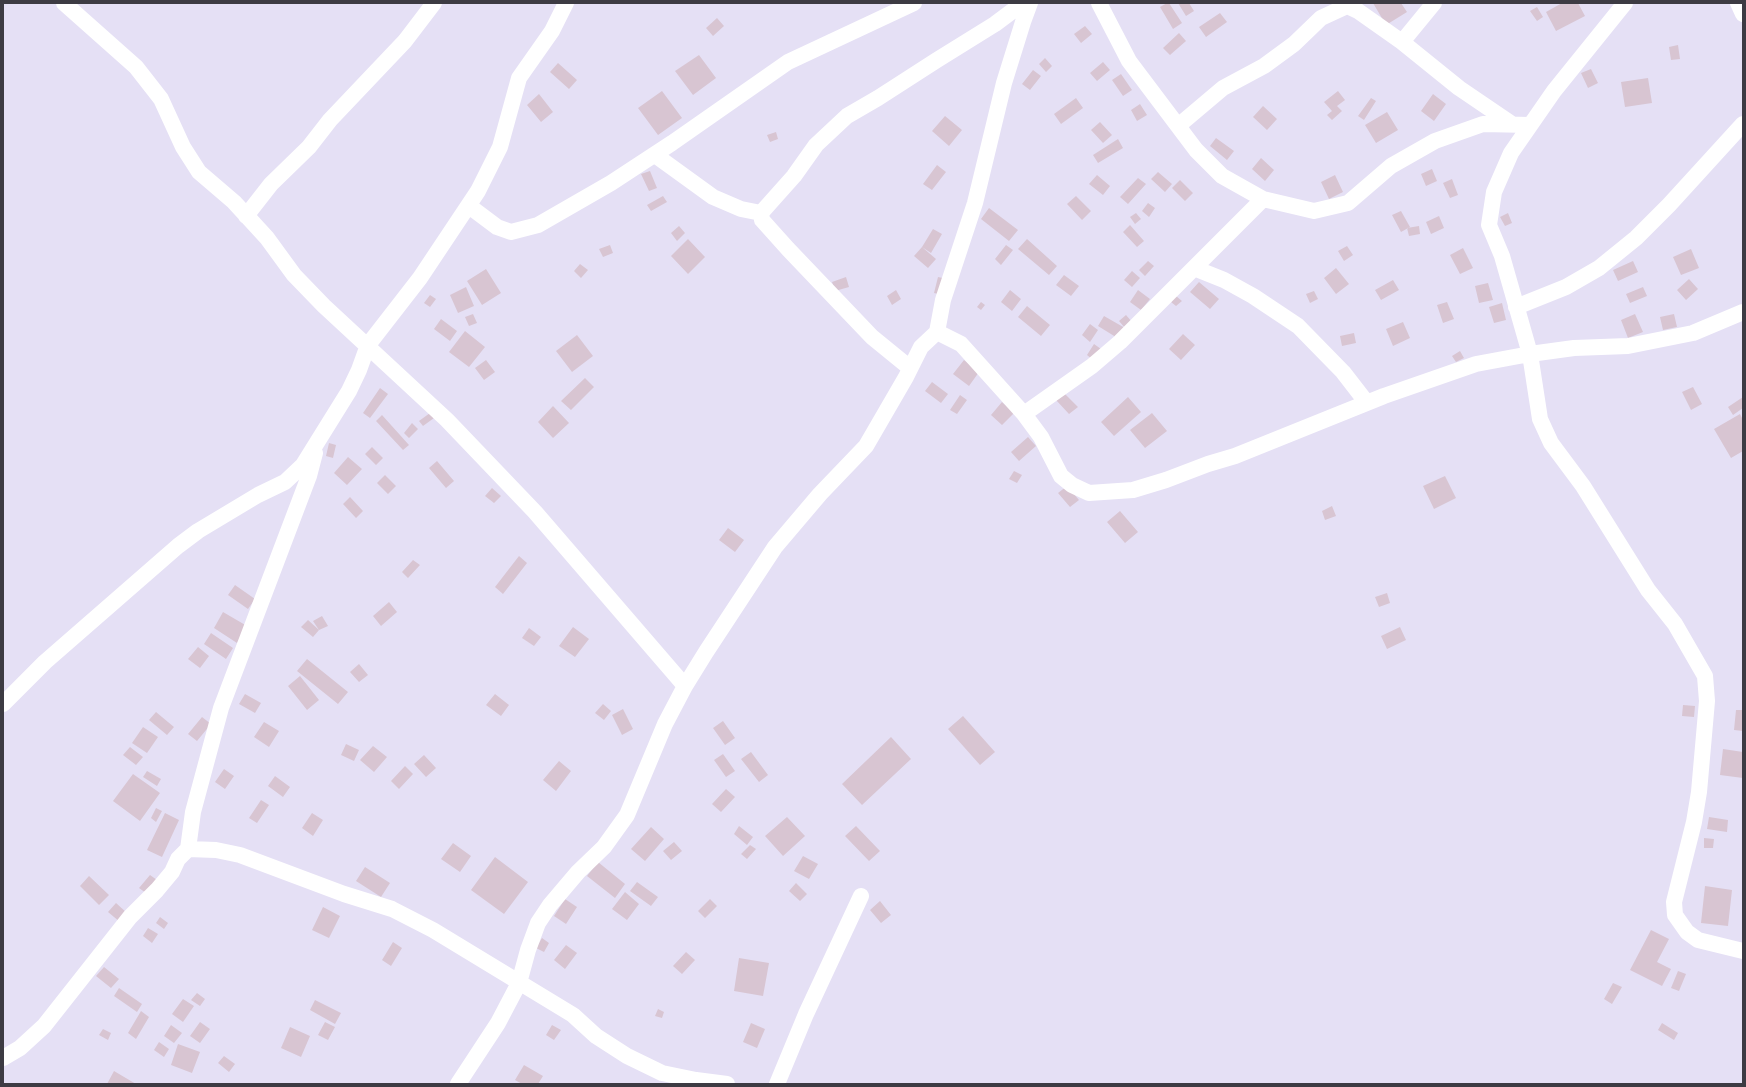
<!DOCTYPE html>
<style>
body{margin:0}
#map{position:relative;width:1746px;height:1087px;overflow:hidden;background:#e5e0f5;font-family:Arial,sans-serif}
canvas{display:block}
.frame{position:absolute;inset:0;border:4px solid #3d3b43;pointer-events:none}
</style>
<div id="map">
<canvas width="1746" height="1087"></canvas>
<div class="frame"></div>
</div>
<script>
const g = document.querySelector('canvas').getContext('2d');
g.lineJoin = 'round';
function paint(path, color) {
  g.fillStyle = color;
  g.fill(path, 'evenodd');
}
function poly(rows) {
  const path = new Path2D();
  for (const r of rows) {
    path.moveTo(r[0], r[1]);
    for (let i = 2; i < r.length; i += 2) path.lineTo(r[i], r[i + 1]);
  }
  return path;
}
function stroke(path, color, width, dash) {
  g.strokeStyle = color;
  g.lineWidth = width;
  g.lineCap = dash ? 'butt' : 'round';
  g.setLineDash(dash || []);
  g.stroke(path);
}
const building = poly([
 [1167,3,1169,3,1182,23,1173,29,1160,7],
 [1178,3,1189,3,1194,11,1186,16],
 [1373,3,1401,3,1407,12,1386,25],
 [1562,3,1578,3,1585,16,1556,31,1546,12],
 [1537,7,1543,17,1537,21,1530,11],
 [1220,13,1227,22,1206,37,1199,27],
 [717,18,724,26,713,36,706,28],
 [1085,26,1092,34,1081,43,1074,34],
 [1179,33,1186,41,1170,55,1163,48],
 [1678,45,1680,59,1671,60,1669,47],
 [699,55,716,78,693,95,675,71],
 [1045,58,1052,66,1046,72,1039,64],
 [1103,62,1110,70,1097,81,1090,73],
 [558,63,577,80,569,89,550,72],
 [1591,69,1598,83,1588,88,1581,73],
 [1033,70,1041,76,1030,90,1022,84],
 [1121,74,1132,90,1123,96,1112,80],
 [1648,78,1652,103,1625,107,1621,82],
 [662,91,682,118,658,135,638,108],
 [1338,91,1345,100,1337,106,1342,111,1332,120,1327,115,1332,111,1324,102],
 [539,94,553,112,541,122,527,105],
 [1433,94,1446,104,1434,121,1421,111],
 [1076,98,1083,108,1061,124,1054,114],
 [1371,98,1376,101,1364,120,1358,116],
 [1140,104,1147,115,1137,121,1131,110],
 [1263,106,1277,119,1267,130,1253,117],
 [1387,112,1398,130,1376,143,1365,125],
 [945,116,962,130,949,146,932,131],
 [1100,122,1112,135,1103,143,1091,130],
 [776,132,778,139,770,142,767,135],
 [1216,138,1234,151,1227,160,1210,146],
 [1118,139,1123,148,1098,163,1093,155],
 [1261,158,1274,170,1265,181,1252,169],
 [937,165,946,172,932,190,923,184],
 [1432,169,1437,181,1426,186,1421,174],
 [650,171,657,188,649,191,641,174],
 [1158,172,1172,184,1165,192,1151,179],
 [1097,175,1110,186,1103,195,1089,184],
 [1335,175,1343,192,1329,199,1321,182],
 [1138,178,1146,184,1128,204,1120,197],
 [1452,179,1458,195,1450,198,1443,183],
 [1180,180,1193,193,1185,201,1172,188],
 [663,196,667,202,651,211,647,205],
 [1076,196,1091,211,1082,220,1067,204],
 [1148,203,1155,208,1149,217,1142,211],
 [989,208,1018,230,1009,241,981,219],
 [1401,211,1410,227,1401,232,1392,215],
 [1136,213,1141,219,1135,224,1130,217],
 [1508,213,1512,223,1505,226,1500,217],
 [1439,216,1444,228,1431,234,1426,222],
 [1130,225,1144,241,1137,247,1123,232],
 [679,226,685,233,677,241,671,233],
 [1419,226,1420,234,1409,236,1407,228],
 [933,229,942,234,931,253,922,247],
 [688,239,705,257,688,274,671,256],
 [1027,239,1057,266,1049,275,1018,249],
 [610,245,613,253,603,257,599,249],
 [1006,245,1013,250,1001,265,995,259],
 [1347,246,1353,255,1344,261,1338,251],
 [922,247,936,259,928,268,914,256],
 [1463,248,1473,268,1460,274,1450,255],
 [1691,249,1699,268,1681,275,1673,257],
 [1148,261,1154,266,1145,276,1139,270],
 [1633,261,1638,272,1618,281,1613,270],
 [580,264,588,270,581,278,574,271],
 [1336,268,1349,284,1336,294,1324,278],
 [486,269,501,293,482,305,467,281],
 [1132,271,1140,278,1132,287,1124,280],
 [1064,275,1079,286,1071,296,1056,285],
 [846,277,849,287,835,291,832,282],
 [938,277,947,279,942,295,934,293],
 [1689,279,1698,289,1686,300,1677,290],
 [1393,280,1399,290,1381,300,1375,290],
 [1199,282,1219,299,1210,309,1190,292],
 [1488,283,1493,300,1479,303,1475,286],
 [466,287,474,306,458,313,450,295],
 [1643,287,1647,296,1630,303,1626,294],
 [896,290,901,299,892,305,887,296],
 [1010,290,1021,299,1012,311,1001,302],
 [1138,290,1150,299,1141,310,1130,302],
 [1314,291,1318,299,1310,303,1306,294],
 [430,295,436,299,430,307,424,303],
 [1176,296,1182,301,1176,306,1171,302],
 [981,302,985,305,981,310,977,307],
 [1447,302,1454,319,1443,323,1437,305],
 [1502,303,1506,320,1494,323,1489,307],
 [1027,306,1050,325,1041,336,1018,317],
 [473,314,477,323,469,326,465,317],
 [1635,314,1643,332,1628,338,1621,320],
 [1674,314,1677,327,1663,330,1660,317],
 [1126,315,1132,322,1125,328,1119,321],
 [1104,316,1125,328,1119,339,1098,326],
 [441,319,457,331,450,341,434,329],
 [1403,322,1410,338,1393,346,1386,329],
 [1090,324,1098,330,1090,342,1082,335],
 [465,331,485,347,469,367,449,352],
 [1354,333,1356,343,1342,346,1340,336],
 [1183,334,1195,345,1181,360,1169,349],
 [577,335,593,356,572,372,556,351],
 [1094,344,1101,349,1093,360,1087,355],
 [1460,351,1464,358,1456,362,1452,356],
 [486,360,495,372,484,380,475,368],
 [964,360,979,372,969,386,953,374],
 [585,378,594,387,571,410,561,401],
 [932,382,948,394,941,403,925,391],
 [1693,387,1702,404,1691,410,1682,392],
 [380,388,388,394,370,418,363,413],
 [1064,393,1078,407,1069,414,1056,400],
 [960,395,967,400,957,414,950,410],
 [1128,397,1141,412,1114,436,1101,422],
 [1743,397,1743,408,1733,415,1728,407],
 [1002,402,1014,413,1002,425,991,415],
 [553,406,569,423,553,438,538,422],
 [430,413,434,418,423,426,419,421],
 [1152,413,1167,431,1145,448,1130,430],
 [1740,414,1743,420,1743,451,1731,458,1714,429],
 [382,415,409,445,403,450,376,421],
 [412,423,418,429,409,438,404,433],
 [1028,437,1036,446,1019,461,1011,452],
 [329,443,336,445,333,458,326,456],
 [372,447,383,458,376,465,365,454],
 [348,457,362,469,347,485,334,473],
 [437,461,454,481,446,488,429,468],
 [1014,471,1022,475,1017,483,1009,479],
 [385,475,396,486,388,494,377,483],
 [1445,476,1456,498,1434,509,1423,486],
 [1067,486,1079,500,1070,507,1058,493],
 [492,488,501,496,494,503,485,496],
 [350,497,363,511,356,518,343,504],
 [1332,506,1336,516,1325,520,1322,511],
 [1120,511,1138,532,1125,543,1107,522],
 [728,528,744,540,735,552,719,540],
 [519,556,527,563,503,594,495,587],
 [413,560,420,565,408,578,402,572],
 [235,585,255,599,248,609,228,595],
 [1387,593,1390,603,1379,607,1375,597],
 [389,602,397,612,381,626,373,616],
 [223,612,247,626,237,643,214,628],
 [322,616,328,626,319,630,313,637,301,627,308,620,319,630,313,621],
 [573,627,589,639,575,657,559,646],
 [1400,627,1406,640,1387,649,1381,636],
 [529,628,541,637,534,646,522,638],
 [211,633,233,648,226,659,204,644],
 [198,647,209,656,200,668,188,659],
 [307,659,348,692,338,704,297,671],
 [359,664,368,675,359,682,350,672],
 [300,676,319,700,307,710,288,686],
 [245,694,261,703,255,713,239,704],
 [495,694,509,705,501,716,486,705],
 [603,704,611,711,604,720,595,713],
 [1683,705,1695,706,1694,717,1682,716],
 [623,709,633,729,622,735,612,715],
 [1736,710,1743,710,1743,731,1734,730],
 [156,712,174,727,167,735,149,720],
 [963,716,995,752,980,765,948,729],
 [202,717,211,724,197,741,188,734],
 [723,721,735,738,725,745,713,728],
 [264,722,279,731,269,747,254,737],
 [143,727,158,737,147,753,132,743],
 [891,737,911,759,862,805,842,784],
 [346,744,359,750,354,761,341,755],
 [373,746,387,757,374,772,360,760],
 [130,747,143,757,136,765,123,755],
 [1723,749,1743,752,1743,778,1720,775],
 [751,752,768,775,759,782,741,759],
 [723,754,735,771,726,777,714,760],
 [424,755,436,768,426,777,414,764],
 [559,761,571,771,556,791,543,780],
 [405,766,413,774,399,789,391,781],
 [224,769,234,776,225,789,215,782],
 [147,771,161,779,157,786,143,777],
 [133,774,160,793,140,821,113,801],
 [275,776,290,787,283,797,268,786],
 [726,789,735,797,721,812,712,804],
 [261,800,269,805,257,823,249,818],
 [156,808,162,811,156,822,151,818],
 [165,813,179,820,162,857,147,850],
 [312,813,323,820,313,836,302,828],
 [787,817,805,836,783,856,765,836],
 [1709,817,1728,820,1727,832,1707,829],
 [739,826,753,837,747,845,734,834],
 [856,826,880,851,869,861,845,836],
 [651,827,664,839,645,861,631,849],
 [1704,838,1714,839,1713,848,1704,848],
 [674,842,682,851,671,860,663,851],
 [453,843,471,856,460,872,441,859],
 [750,845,756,849,747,859,741,854],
 [803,856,818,864,809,879,794,871],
 [495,857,528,882,504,914,471,890],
 [598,862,625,884,615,898,587,876],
 [365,867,390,883,381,897,356,881],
 [150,875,157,880,146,893,139,888],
 [89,876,109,895,99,905,80,886],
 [637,882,658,897,651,906,630,891],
 [796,883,807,894,800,901,789,891],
 [1705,886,1732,890,1728,926,1701,923],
 [625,892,639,904,627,920,612,909],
 [565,899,577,907,566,924,554,916],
 [710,899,717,906,705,918,698,911],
 [880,901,891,915,881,923,870,910],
 [116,903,127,913,120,922,108,912],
 [323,907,340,916,329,938,312,930],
 [160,917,168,923,164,929,156,923],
 [148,928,158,934,152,943,143,936],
 [1651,930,1669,939,1657,962,1671,969,1662,986,1630,970],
 [542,938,549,943,544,952,536,948],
 [393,942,402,948,391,966,382,960],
 [566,945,577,953,565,969,554,960],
 [686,952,695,960,682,974,673,966],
 [739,958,769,963,763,996,734,991],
 [104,967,119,979,111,988,96,976],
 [1678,971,1686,974,1679,991,1671,988],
 [1613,983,1622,987,1612,1004,1604,999],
 [119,988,142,1004,137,1012,114,996],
 [197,993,205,999,200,1006,191,1000],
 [183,999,194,1006,183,1022,172,1014],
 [315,1000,341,1013,335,1024,310,1010],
 [658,1009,664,1012,662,1018,655,1016],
 [141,1011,149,1017,136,1039,128,1033],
 [200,1022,210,1029,200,1043,190,1036],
 [325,1022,335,1027,328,1040,318,1035],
 [751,1023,765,1029,757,1048,743,1042],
 [1662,1023,1678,1033,1674,1040,1658,1030],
 [171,1025,182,1033,174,1043,164,1036],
 [552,1025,561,1030,554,1040,546,1035],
 [290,1027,310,1036,301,1057,281,1048],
 [103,1029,111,1033,108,1040,99,1035],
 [159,1042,169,1049,164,1057,154,1050],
 [178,1044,200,1052,192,1073,171,1065],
 [224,1056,235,1064,229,1072,218,1063],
 [524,1065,543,1076,538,1084,522,1084,515,1080],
 [114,1071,136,1084,107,1084]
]);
const minor = poly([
 [64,3,136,67,161,99,183,147,199,172,234,202,267,238,294,275,324,306,447,420,535,512,685,686],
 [1099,3,1129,61,1196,150,1222,176,1263,199,1314,211,1348,203,1391,166,1435,141,1483,124,1530,125],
 [1341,3,1358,11,1402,42,1459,88,1512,124],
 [1625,3,1554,91,1511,153,1494,192,1489,225,1502,256,1530,354,1540,419,1551,443,1583,486,1648,590,1675,624,1705,676,1707,701,1699,792,1694,822,1674,902,1675,915,1687,932,1698,940,1743,951],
 [1738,3,1743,14],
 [1402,42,1434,3],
 [1178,126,1223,88,1264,66,1294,44,1321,18,1347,6],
 [655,155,713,197,741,209,761,213],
 [469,206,497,227,511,232,538,225,611,183,672,143,788,62,914,3],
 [246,216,271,184,309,147,330,120,405,41,434,3],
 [1194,268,1224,280,1253,296,1298,326,1343,372,1367,403],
 [1516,307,1566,287,1599,268,1636,238,1669,205,1743,124],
 [937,332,961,344,1024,414,1041,437,1061,476,1072,485,1089,493,1133,490,1166,480,1208,464,1235,456,1384,396,1476,364,1530,354,1574,348,1628,346,1693,333,1743,312],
 [910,368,872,337,788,249,762,220,761,213,794,176,816,145,847,116,878,98,937,60,995,24,1023,3],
 [1024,414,1092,366,1120,342,1263,199],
 [3,704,45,662,178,546,198,531,258,495,285,482,303,465,349,391,359,370,368,345,420,278,478,191,500,147,519,78,552,31,566,3],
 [188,849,216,850,240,855,344,894,392,909,433,930,573,1015,596,1036,627,1056,662,1073,696,1080,727,1084],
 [3,1058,20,1048,44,1026,130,917,157,890,172,872,178,859,188,849,193,812,221,708,309,476,315,453],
 [458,1084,498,1023,519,983,528,950,538,923,550,905,578,872,604,847,627,815,665,724,685,686,706,652,775,547,820,494,866,446,906,377,921,347,937,332,943,300,975,203,1004,83,1023,22,1030,3],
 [777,1084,806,1014,861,896]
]);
paint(building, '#d8c5d2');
stroke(minor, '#fff', 16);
</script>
